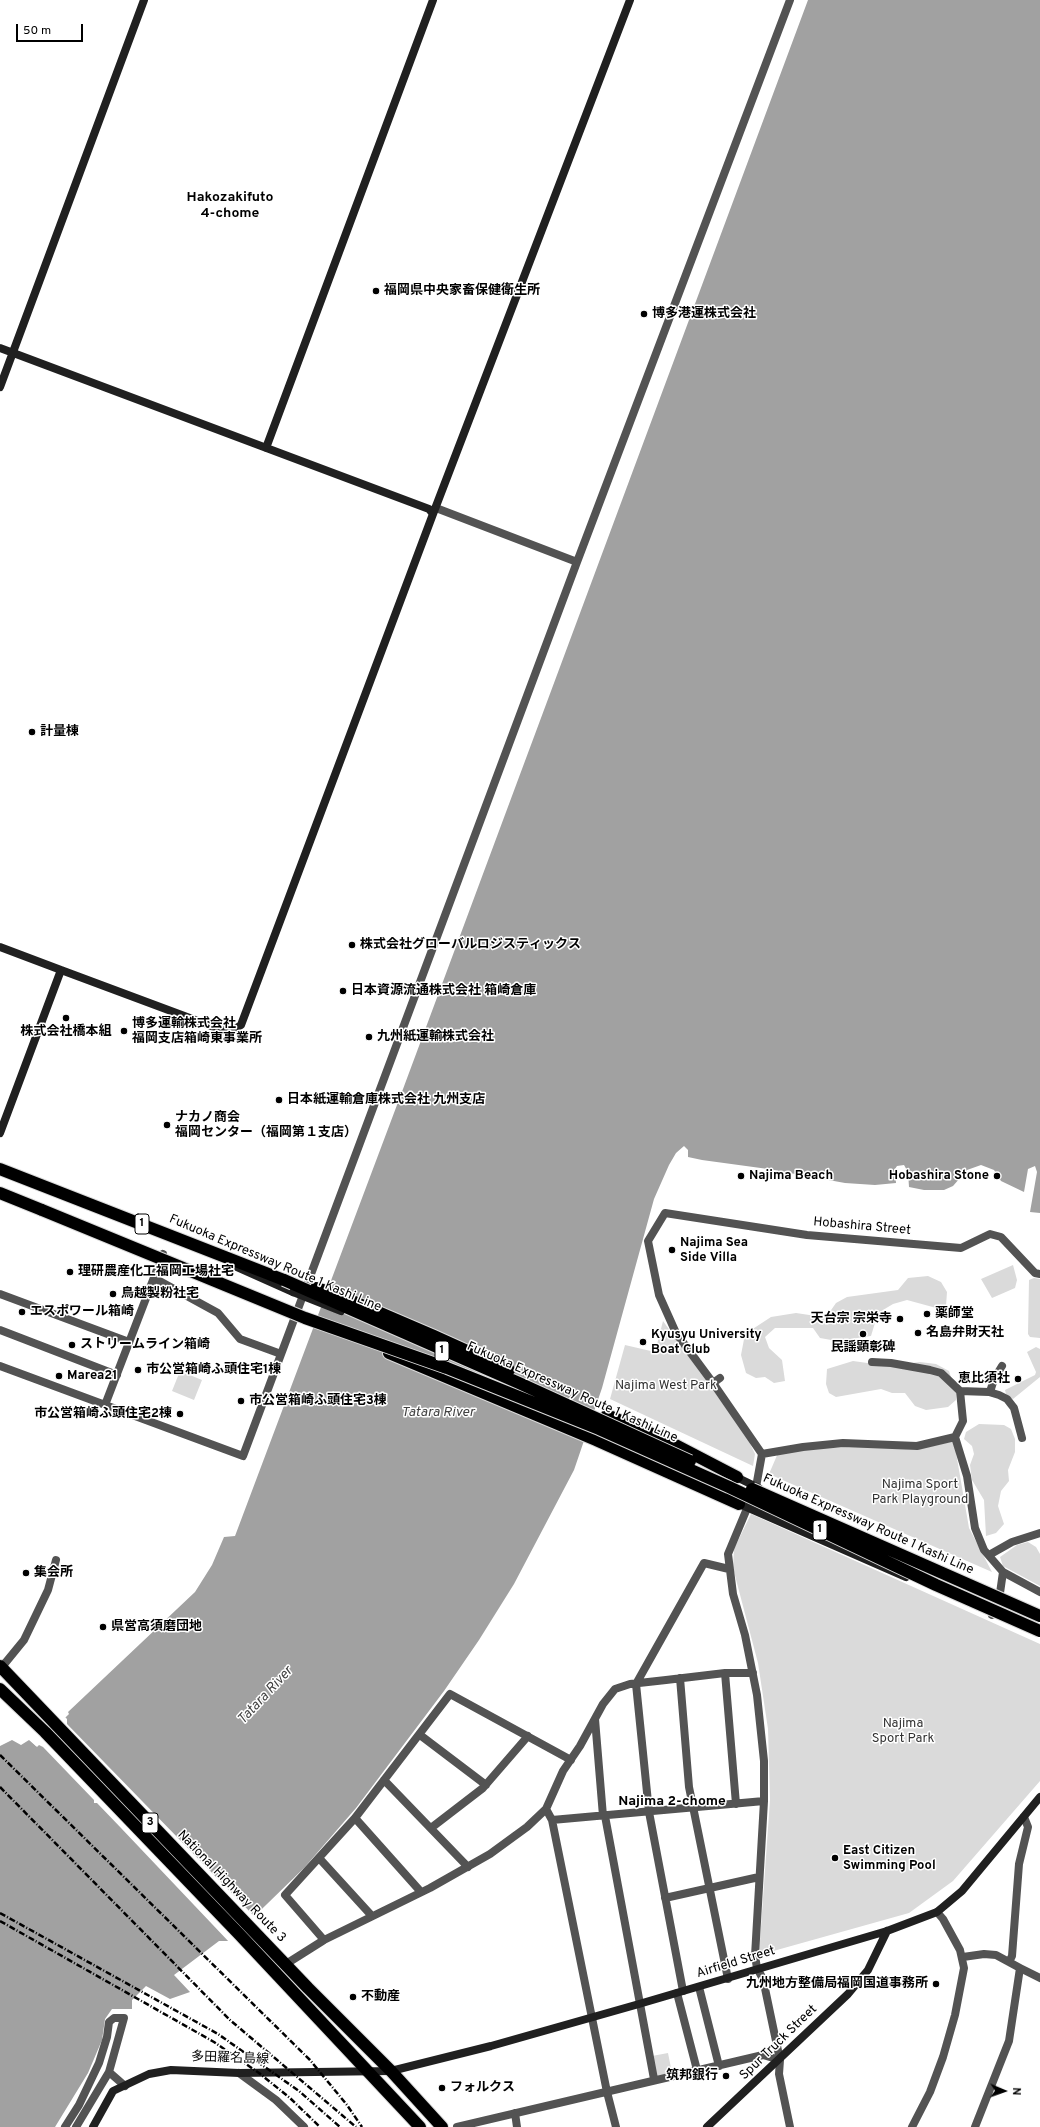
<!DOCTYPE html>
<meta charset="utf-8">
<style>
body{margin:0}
#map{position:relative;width:1040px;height:2127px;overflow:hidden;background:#fff;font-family:Overpass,sans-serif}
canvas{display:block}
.north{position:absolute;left:984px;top:2071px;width:40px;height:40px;-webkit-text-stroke:3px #fff;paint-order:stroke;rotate:92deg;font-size:11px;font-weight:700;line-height:16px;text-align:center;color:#000}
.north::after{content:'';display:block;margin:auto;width:14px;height:18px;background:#000;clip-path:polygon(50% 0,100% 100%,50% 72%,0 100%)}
.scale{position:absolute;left:16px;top:24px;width:67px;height:18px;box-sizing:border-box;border:2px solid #000;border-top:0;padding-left:5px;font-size:12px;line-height:14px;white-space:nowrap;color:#000;-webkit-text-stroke:3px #fff;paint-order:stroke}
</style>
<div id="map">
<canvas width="1040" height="2127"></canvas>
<div class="north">N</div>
<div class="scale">50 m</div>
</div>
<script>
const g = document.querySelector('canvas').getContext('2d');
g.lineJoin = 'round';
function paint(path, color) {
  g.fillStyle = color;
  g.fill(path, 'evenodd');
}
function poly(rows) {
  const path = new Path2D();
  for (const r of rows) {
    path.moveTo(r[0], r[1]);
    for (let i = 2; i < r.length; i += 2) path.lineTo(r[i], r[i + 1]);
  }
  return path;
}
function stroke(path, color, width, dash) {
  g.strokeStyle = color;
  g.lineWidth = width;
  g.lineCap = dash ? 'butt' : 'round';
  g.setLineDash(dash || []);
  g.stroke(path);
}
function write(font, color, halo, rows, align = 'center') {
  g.font = font + ' Overpass,"Noto Sans JP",sans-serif';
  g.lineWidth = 3;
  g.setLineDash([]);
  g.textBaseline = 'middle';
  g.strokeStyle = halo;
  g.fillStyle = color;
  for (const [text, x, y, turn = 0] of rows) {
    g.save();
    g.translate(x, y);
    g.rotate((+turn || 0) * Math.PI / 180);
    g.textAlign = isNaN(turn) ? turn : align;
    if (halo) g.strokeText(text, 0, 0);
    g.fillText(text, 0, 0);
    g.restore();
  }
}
const green = poly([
 [1013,1265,1017,1280,1015,1288,992,1298,981,1279],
 [928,1276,941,1282,947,1292,946,1306,940,1309,907,1300,893,1304,878,1313,871,1336,837,1341,820,1338,813,1328,775,1328,765,1337,769,1348,782,1360,785,1381,774,1383,765,1377,756,1378,746,1373,741,1355,745,1334,771,1317,796,1313,816,1316,829,1313,836,1303,847,1297,898,1290,908,1278],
 [1034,1278,1040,1279,1040,1338,1030,1337,1028,1334,1029,1280],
 [663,1321,747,1437,755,1454,753,1466,610,1399,625,1345,655,1352],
 [1036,1347,1040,1349,1040,1377,1013,1399,1011,1398,1006,1394,1005,1390,1035,1375,1036,1372,1027,1352],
 [853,1361,889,1366,920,1362,936,1364,949,1371,956,1392,956,1400,948,1407,926,1410,915,1406,905,1393,892,1393,881,1389,836,1397,829,1393,826,1384,827,1369],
 [180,1371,202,1380,194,1400,172,1391],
 [979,1424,1004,1425,1011,1429,1015,1439,1015,1452,1008,1470,1009,1481,1001,1491,998,1506,1004,1524,996,1533,986,1536,984,1500,972,1480,970,1465,974,1454,972,1446,964,1439,966,1432],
 [954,1441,969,1528,992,1572,769,1474,778,1453,802,1449,875,1446,915,1450],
 [751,1514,1040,1644,1040,1781,953,1881,909,1913,759,1955,770,1800,768,1729,758,1663,733,1568,734,1549],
 [1028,1542,1036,1547,1040,1554,1040,1586,1003,1566,1000,1557,1017,1545],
 [668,2053,672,2073,656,2077,652,2056]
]);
const water = poly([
 [808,0,1040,0,1040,1213,1030,1212,1037,1172,1035,1166,1028,1169,1024,1192,1001,1181,994,1170,981,1165,967,1170,953,1186,944,1190,924,1190,909,1187,908,1172,904,1165,897,1166,895,1169,896,1183,875,1185,845,1183,768,1169,702,1160,688,1157,688,1150,684,1146,676,1153,669,1165,654,1199,602,1388,574,1470,514,1584,479,1640,444,1691,356,1808,304,1868,229,1941,219,1941,174,1975,190,1992,170,1999,146,1986,132,2000,132,2009,112,2009,105,2019,102,2040,88,2073,55,2127,0,2127,0,1746,12,1740,21,1745,29,1740,36,1746,69,1714,68,1712,195,1592,212,1565,224,1537,235,1536,403,1089]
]);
const pier = poly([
 [63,1715,67,1719,67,1724,255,1917,230,1943,121,1828,97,1803,94,1803,94,1800,43,1747,39,1745,37,1747,30,1740,35,1744]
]);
const street = poly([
 [436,508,577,562],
 [154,1278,218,1313,240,1339,281,1354],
 [0,1294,129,1342],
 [0,1330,117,1375],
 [872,1362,891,1363,930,1370,941,1373,960,1391,989,1392,999,1395,1007,1399,1014,1408,1022,1438],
 [0,1366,243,1456,577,562,790,0],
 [713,1383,720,1378],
 [990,1392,994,1379,1002,1366],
 [105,1405,163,1254],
 [955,1437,963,1421,960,1391],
 [762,1454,803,1447,843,1443,917,1446,955,1437,967,1476,975,1528,984,1550,1003,1572,1040,1592],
 [989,1555,1012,1542,1040,1533],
 [992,1615,1000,1593,1003,1572],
 [2,1667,24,1640,48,1590,56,1560],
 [725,1673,736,1804],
 [680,1678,689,1787,728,1979],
 [595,1719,603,1816],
 [420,1735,486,1785],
 [384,1780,468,1867],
 [546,1809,552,1820,607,2092,616,2127],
 [605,1816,654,2079],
 [355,1818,421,1892],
 [552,1820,764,1801],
 [431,1828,483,1788,528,1736],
 [319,1858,371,1915],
 [665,1898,759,1877],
 [324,1940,285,1895,355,1818,450,1694,571,1760],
 [963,1957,984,1954,996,1955,1020,1968,1009,2041,975,2127],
 [1009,1962,1012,1956,1019,1864,1028,1827,1024,1817],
 [286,1964,324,1940,430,1888,490,1854,527,1827,546,1809,563,1771,580,1746,603,1704,615,1689,630,1684,666,1680,725,1673,753,1673],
 [1020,1968,1040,1978],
 [699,1987,719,2066],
 [683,1991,649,1812,636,1684,704,1563,729,1569],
 [677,1993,697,2070],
 [109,2072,125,2086],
 [239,2073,276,2100,304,2127],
 [515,2113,517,2127],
 [65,2127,79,2105,99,2063,107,2037,109,2022,114,2018,124,2018,109,2072,76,2127],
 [457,2127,763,2055,780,2060],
 [790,2127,779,2074,780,2060,763,1979,757,1968,755,1956,764,1801,764,1761,757,1695,745,1635,733,1594,728,1554,756,1487,762,1454,713,1383,676,1333,659,1295,648,1241,665,1213,807,1235,961,1248,990,1234,1001,1237,1035,1273,1040,1274],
 [912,2127,930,2092,943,2057,955,2015,964,1968,960,1950,943,1919,937,1912]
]);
const secondary = poly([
 [0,348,429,509,433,514,241,1025,232,1031,222,1030,61,970,0,1133],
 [0,387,144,0],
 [266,448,433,0],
 [433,514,630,0],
 [0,947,61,970],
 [237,1267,293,1292],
 [734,1476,759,1488],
 [735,1502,906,1577],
 [93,2127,113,2091,149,2074,171,2070,239,2073,391,2071,491,2046,639,2004,887,1931,937,1912,962,1891,1040,1797],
 [707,2127,848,1994,868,1970,887,1931]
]);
const highway = poly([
 [0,1169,284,1280],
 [0,1193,42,1210],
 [389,1353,596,1440,739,1504],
 [607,1415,664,1439,737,1477],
 [0,1666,308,1988,391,2071,442,2127],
 [0,1689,45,1732,239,1934,420,2127]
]);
const rail = poly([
 [0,1755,310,2060,347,2105,362,2127],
 [0,1787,230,2020,356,2127],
 [0,1913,218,2034,299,2091,340,2127],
 [0,1921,214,2042,259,2073,290,2098,320,2127]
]);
const secondaryBridge = poly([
 [293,1292,341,1311]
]);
const highwayBridge = poly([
 [42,1210,305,1318,447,1368,599,1429,729,1487,936,1585,1040,1631],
 [284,1280,519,1383,690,1461],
 [316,1288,336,1294,434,1336,509,1370],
 [752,1489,1040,1616]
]);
const markers = [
 [376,291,4,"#000"],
 [644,314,4,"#000"],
 [32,732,4,"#000"],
 [352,945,4,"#000"],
 [343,991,4,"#000"],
 [66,1018,4,"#000"],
 [124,1031,4,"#000"],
 [369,1037,4,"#000"],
 [279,1100,4,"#000"],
 [167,1125,4,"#000"],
 [741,1176,4,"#000"],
 [997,1176,4,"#000"],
 [672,1250,4,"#000"],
 [70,1272,4,"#000"],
 [113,1294,4,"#000"],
 [22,1312,4,"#000"],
 [927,1314,4,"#000"],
 [900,1319,4,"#000"],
 [918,1333,4,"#000"],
 [863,1334,4,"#000"],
 [643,1342,4,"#000"],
 [72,1345,4,"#000"],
 [138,1370,4,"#000"],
 [59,1376,4,"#000"],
 [1018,1379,4,"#000"],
 [241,1401,4,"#000"],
 [180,1414,4,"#000"],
 [26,1573,4,"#000"],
 [103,1627,4,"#000"],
 [835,1858,4,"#000"],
 [936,1984,4,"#000"],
 [353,1997,4,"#000"],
 [726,2076,4,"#000"],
 [442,2088,4,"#000"]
];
const shields = [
 [142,1224,14],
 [442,1351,14],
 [820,1530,14],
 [150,1823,16]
];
const shieldNames = [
 ["1",142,1224],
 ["1",442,1351],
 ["1",820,1530],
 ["3",150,1823]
];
const poiNames = [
 ["福岡県中央家畜保健衛生所",384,291],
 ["博多港運株式会社",652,314],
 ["計量棟",40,732],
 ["株式会社グローバルロジスティックス",360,945],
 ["日本資源流通株式会社 箱崎倉庫",351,991],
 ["博多運輸株式会社",132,1024],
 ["福岡支店箱崎東事業所",132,1039],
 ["株式会社橋本組",66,1032,"center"],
 ["九州紙運輸株式会社",377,1037],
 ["日本紙運輸倉庫株式会社 九州支店",287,1100],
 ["ナカノ商会",175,1118],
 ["福岡センター（福岡第１支店）",175,1133],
 ["Najima Beach",749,1176],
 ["Hobashira Stone",989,1176,"right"],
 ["Najima Sea",680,1243],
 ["Side Villa",680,1258],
 ["理研農産化工福岡工場社宅",78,1272],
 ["鳥越製粉社宅",121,1294],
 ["エスポワール箱崎",30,1312],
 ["薬師堂",935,1314],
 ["天台宗 宗栄寺",892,1319,"right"],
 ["名島弁財天社",926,1333],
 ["Kyusyu University",651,1335],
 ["Boat Club",651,1350],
 ["ストリームライン箱崎",80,1345],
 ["民謡顕彰碑",863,1348,"center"],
 ["市公営箱崎ふ頭住宅1棟",146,1370],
 ["Marea21",67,1376],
 ["恵比須社",1010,1379,"right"],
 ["市公営箱崎ふ頭住宅3棟",249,1401],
 ["市公営箱崎ふ頭住宅2棟",172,1414,"right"],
 ["集会所",34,1573],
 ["県営高須磨団地",111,1627],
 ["East Citizen",843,1851],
 ["Swimming Pool",843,1866],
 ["九州地方整備局福岡国道事務所",928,1984,"right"],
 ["不動産",361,1997],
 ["筑邦銀行",718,2076,"right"],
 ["フォルクス",450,2088]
];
const streetNames = [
 ["Hobashira Street",862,1227,5],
 ["Fukuoka Expressway Route 1 Kashi Line",275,1264,23],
 ["Fukuoka Expressway Route 1 Kashi Line",572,1393,24],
 ["Fukuoka Expressway Route 1 Kashi Line",868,1525,24],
 ["National Highway Route 3",231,1887,46],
 ["Airfield Street",736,1963,-17],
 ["Spur Truck Street",779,2043,-44],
 ["多田羅名島線",230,2059,2]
];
const parkNames = [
 ["Najima West Park",666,1386],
 ["Najima Sport",920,1485],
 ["Park Playground",920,1500],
 ["Najima",903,1724],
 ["Sport Park",903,1739]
];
const neighbourhoodNames = [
 ["Hakozakifuto",230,198],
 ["4-chome",230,214],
 ["Najima 2-chome",672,1802]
];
const waterNames = [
 ["Tatara River",438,1413],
 ["Tatara River",266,1696,-47]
];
paint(green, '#dadada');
paint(water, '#a1a1a1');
paint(pier, '#fff');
stroke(highway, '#dbdbdb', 14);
stroke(street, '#535353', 8);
stroke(secondary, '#202020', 8);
stroke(highway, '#000', 12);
stroke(rail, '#000', 2.5, [6, 2, 1, 2]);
stroke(highwayBridge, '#dbdbdb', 14, []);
stroke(secondaryBridge, '#202020', 8);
stroke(highwayBridge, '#000', 12);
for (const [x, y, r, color] of markers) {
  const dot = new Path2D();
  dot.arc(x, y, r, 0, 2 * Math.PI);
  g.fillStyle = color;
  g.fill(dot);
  stroke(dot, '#fff', 1.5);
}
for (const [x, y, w] of shields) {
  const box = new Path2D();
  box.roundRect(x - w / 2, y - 10, w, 20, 3);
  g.fillStyle = '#fff';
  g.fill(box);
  stroke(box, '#000', 1);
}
write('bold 12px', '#000', null, shieldNames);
write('bold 13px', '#000', '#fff', poiNames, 'left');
write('13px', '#000', '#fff', streetNames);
write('13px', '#313131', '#fff', parkNames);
write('bold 14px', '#000', '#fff', neighbourhoodNames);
write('italic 14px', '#424242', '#fff', waterNames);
</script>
